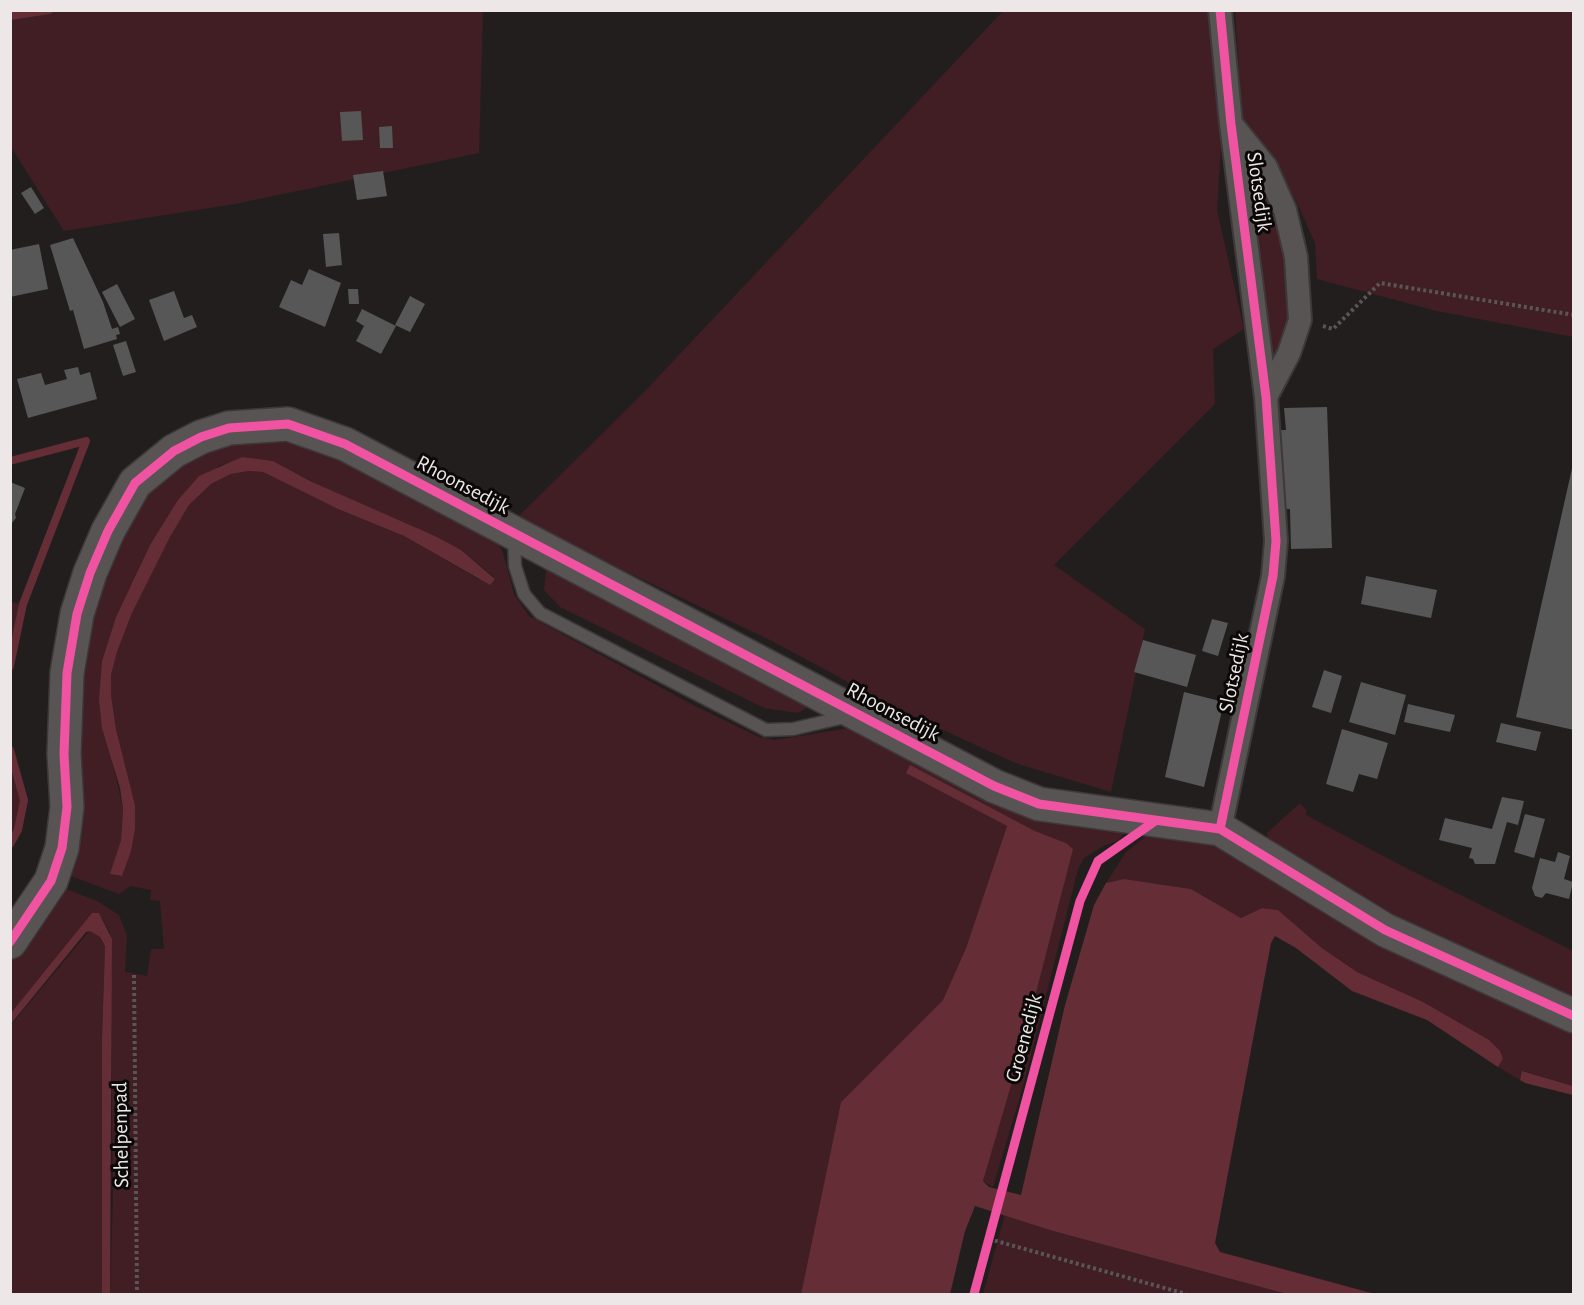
<!DOCTYPE html>
<style>
body{margin:0}
#map{position:relative;width:1584px;height:1305px;overflow:hidden;background:#231e1e;font-family:"Alegreya Sans",sans-serif}
canvas{display:block}
.frame{position:absolute;inset:0;border:12px solid #eee7e8;pointer-events:none}
</style>
<div id="map">
<canvas width="1584" height="1305"></canvas>
<div class="frame"></div>
</div>
<script>
const g = document.querySelector('canvas').getContext('2d');
g.lineJoin = 'round';
function paint(path, color) {
  g.fillStyle = color;
  g.fill(path, 'evenodd');
}
function poly(rows) {
  const path = new Path2D();
  for (const r of rows) {
    path.moveTo(r[0], r[1]);
    for (let i = 2; i < r.length; i += 2) path.lineTo(r[i], r[i + 1]);
  }
  return path;
}
function stroke(path, color, width, dash) {
  g.strokeStyle = color;
  g.lineWidth = width;
  g.lineCap = dash ? 'butt' : 'round';
  g.setLineDash(dash || []);
  g.stroke(path);
}
function write(font, color, halo, rows, align = 'center') {
  g.font = font + ' "Alegreya Sans",sans-serif';
  g.lineWidth = 6;
  g.setLineDash([]);
  g.textBaseline = 'middle';
  g.strokeStyle = halo;
  g.fillStyle = color;
  for (const [text, x, y, turn = 0] of rows) {
    g.save();
    g.translate(x, y);
    g.rotate((+turn || 0) * Math.PI / 180);
    g.textAlign = isNaN(turn) ? turn : align;
    if (halo) g.strokeText(text, 0, 0);
    g.fillText(text, 0, 0);
    g.restore();
  }
}
const green = poly([
 [10,11,483,11,479,153,235,204,64,231,11,147],
 [1003,11,1210,11,1221,147,1217,210,1244,329,1213,349,1215,404,1054,565,1145,629,1111,792,1018,764,982,748,900,710,772,641,516,519,646,390],
 [1235,11,1573,11,1573,337,1437,311,1317,279,1315,243,1296,201,1269,156,1242,117],
 [1248,161,1253,164,1272,201,1283,249,1289,309,1283,341,1271,365],
 [250,438,296,442,352,463,493,534,503,553,514,594,529,616,695,706,759,737,775,740,856,727,1126,830,1118,841,1103,846,1084,858,1078,869,1022,1090,993,1187,983,1181,1060,900,1066,843,1035,831,910,766,907,773,1007,826,966,948,943,1000,841,1102,801,1294,110,1294,113,1196,110,932,99,913,11,1013,11,959,57,890,66,889,97,901,119,915,127,936,125,972,147,976,151,949,164,949,160,901,150,900,151,890,131,886,119,894,71,876,65,871,72,754,90,593,150,486,196,450],
 [273,461,310,481,461,550,494,577,478,579,404,536,338,509,263,472,249,471,231,474,211,484,189,505,170,537,132,613,117,652,111,675,111,695,116,729,135,805,121,876,111,874,121,840,123,809,113,764,102,661,116,617,150,545,220,465],
 [547,563,808,707,798,713,764,708,560,607,544,590],
 [11,602,23,604,11,666,10,602],
 [10,750,24,800,18,830,11,844],
 [1300,803,1306,810,1306,815,1402,866,1573,951,1573,999,1343,892,1268,842,1267,833],
 [1154,830,1189,831,1573,1025,1573,1086,1523,1071,1520,1080,1498,1067,1503,1059,1401,992,1357,972,1322,948,1278,910,1262,908,1241,918,1191,889,1124,879,1106,883,1126,852],
 [90,930,100,937,105,946,102,1039,102,1294,11,1294,11,1025],
 [1005,1214,1053,1231,1287,1294,983,1294]
]);
const water = poly([
 [242,457,273,461,310,481,437,537,461,550,495,579,490,585,404,536,338,509,263,472,249,471,231,474,211,484,189,505,170,537,132,613,117,652,111,675,111,695,116,729,135,805,135,829,131,851,122,876,110,874,121,840,123,809,120,788,102,728,99,700,102,661,116,617,150,545,178,500,199,476],
 [910,765,1035,831,1066,843,1073,849,1021,1051,983,1181,989,1187,1021,1195,1065,1005,1094,905,1106,883,1124,879,1191,889,1241,918,1262,908,1278,910,1322,948,1357,972,1423,1002,1489,1040,1500,1051,1503,1059,1498,1067,1427,1020,1352,991,1296,948,1275,936,1271,943,1215,1243,1220,1252,1375,1294,1287,1294,1053,1231,975,1206,965,1231,950,1294,801,1294,841,1102,943,1000,966,948,1007,826,906,773],
 [92,913,99,913,112,939,110,1294,102,1294,102,1039,105,946,100,937,90,931,86,932,10,1025,11,1013],
 [1522,1071,1573,1086,1573,1095,1525,1083,1520,1080]
]);
const stream = poly([
 [10,16,49,10],
 [10,461,86,441,23,604,10,666],
 [10,750,24,800,18,830,10,844]
]);
const building = poly([
 [361,111,363,140,342,141,340,112],
 [392,126,393,148,380,148,379,127],
 [383,171,387,196,357,200,353,175],
 [31,187,44,208,35,214,21,193],
 [339,233,342,265,326,267,323,234],
 [73,238,103,302,112,329,118,327,120,334,116,335,117,339,84,349,73,310,70,311,50,245],
 [39,244,48,289,10,297,10,250],
 [309,269,341,283,325,327,279,307,291,280,302,285],
 [117,284,135,319,120,327,102,292],
 [348,289,358,289,359,304,349,304],
 [174,291,184,318,192,315,197,327,164,341,149,300],
 [410,296,425,304,410,332,395,325],
 [362,309,396,326,381,354,356,341,364,326,356,321],
 [126,341,136,372,123,376,113,345],
 [78,367,80,375,90,372,97,399,28,418,17,379,41,373,45,385,67,379,64,370],
 [1327,407,1332,548,1291,549,1290,509,1283,509,1280,430,1286,430,1284,408],
 [1573,464,1574,464,1574,730,1516,717],
 [10,482,25,488,15,514,16,518,10,525],
 [1366,576,1437,590,1431,618,1361,604],
 [1212,619,1228,623,1218,656,1202,651],
 [1143,640,1196,655,1187,687,1134,672],
 [1324,670,1342,676,1331,713,1312,707],
 [1361,682,1406,695,1395,735,1349,722],
 [1184,692,1224,702,1204,787,1165,777],
 [1408,704,1455,715,1450,732,1404,722],
 [1501,723,1541,732,1536,751,1496,742],
 [1342,729,1388,743,1377,779,1359,774,1353,792,1326,784],
 [1502,797,1524,801,1518,825,1507,822,1495,864,1475,864,1473,859,1469,858,1472,848,1439,840,1445,818,1492,829],
 [1525,814,1545,819,1534,858,1514,852],
 [1558,852,1570,856,1564,879,1573,882,1569,899,1546,893,1542,898,1535,896,1532,888,1540,858,1555,862]
]);
const path = poly([
 [1323,326,1333,329,1380,283,1574,315],
 [134,975,137,1294],
 [989,1239,1186,1294]
]);
const lane = poly([
 [514,536,515,566,524,594,540,613,766,730,793,729,849,716]
]);
const street = poly([
 [1232,125,1266,167,1285,210,1296,257,1300,320,1289,353,1266,397],
 [1220,829,1273,576,1276,541,1266,397,1231,124,1220,10]
]);
const secondary = poly([
 [10,942,51,881,62,848,67,807,64,754,67,673,77,614,90,573,108,531,135,483,174,451,201,437,229,428,288,424,345,444,994,786,1039,804,1220,829,1385,930,1574,1016]
]);
const cycleway = poly([
 [1220,829,1273,576,1276,541,1266,397,1231,124,1220,10],
 [10,942,51,881,62,848,67,807,64,754,67,673,77,614,90,573,108,531,135,483,174,451,201,437,229,428,288,424,345,444,994,786,1039,804,1220,829,1385,930,1574,1016],
 [974,1294,1080,901,1098,861,1155,821]
]);
const streetNames = [
 ["Slotsedijk",1259,192,82],
 ["Rhoonsedijk",463,485,28],
 ["Slotsedijk",1234,673,-78],
 ["Rhoonsedijk",893,712,28],
 ["Groenedijk",1024,1038,-75],
 ["Schelpenpad",121,1135,-91]
];
paint(green, '#401e23');
paint(water, '#652d36');
stroke(stream, '#652d36', 8);
paint(building, '#575757');
stroke(lane, '#3d3839', 15);
stroke(street, '#3d3839', 26);
stroke(secondary, '#3d3839', 36);
stroke(path, '#595656', 4, [3, 3]);
stroke(lane, '#585454', 12);
stroke(street, '#585454', 22);
stroke(secondary, '#585454', 33);
stroke(cycleway, '#f153a3', 9);
write('21px', '#eee7e8', '#0b0808', streetNames);
</script>
